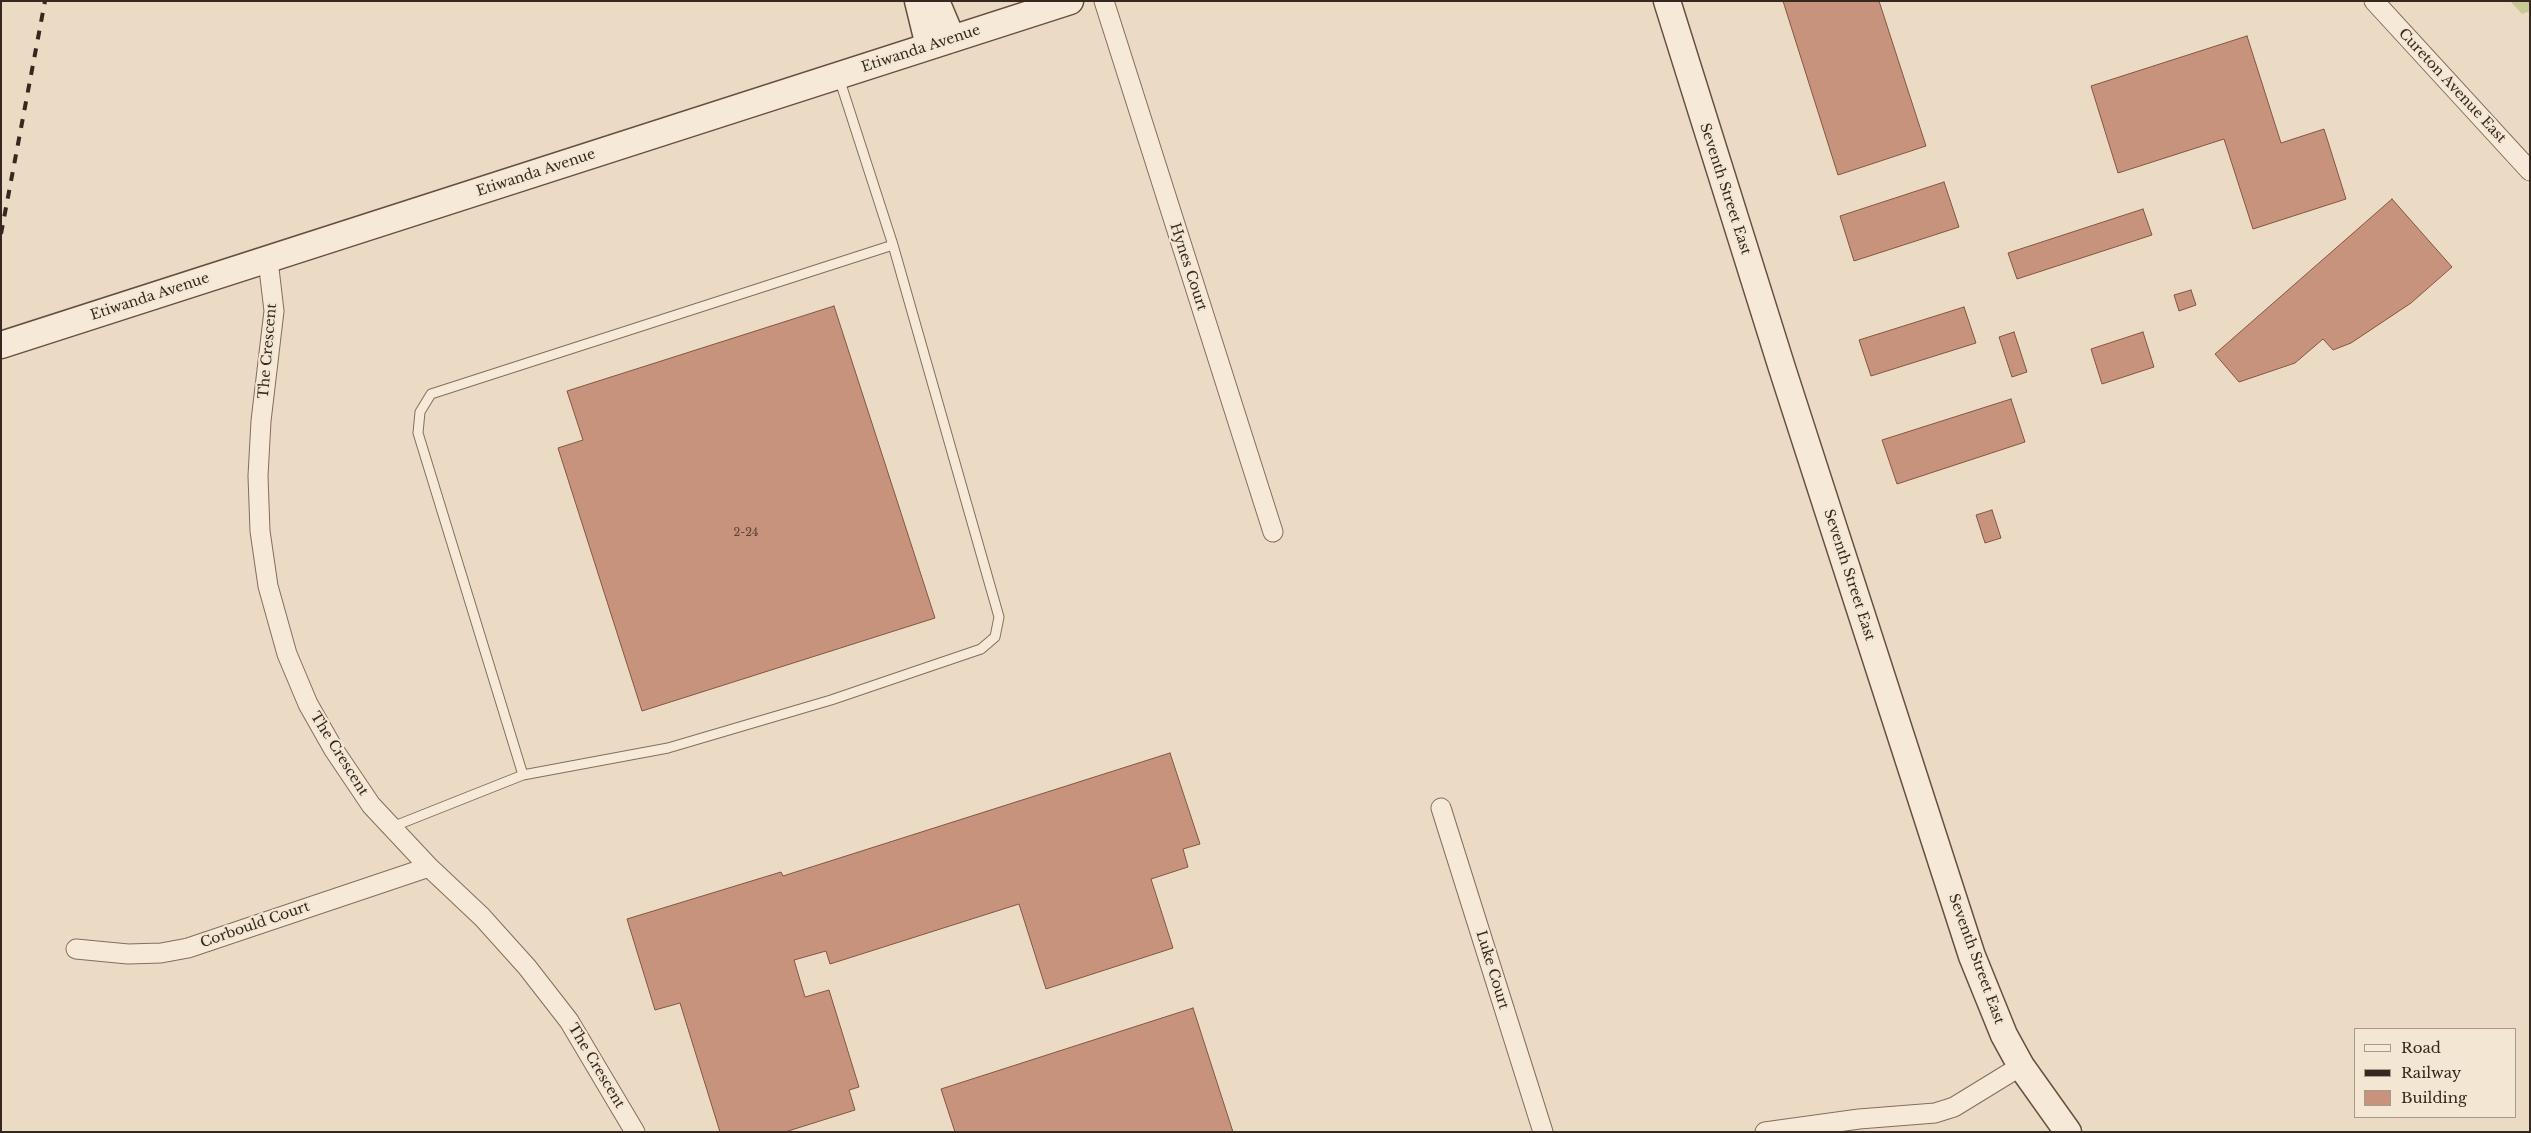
<!DOCTYPE html>
<style>
body{margin:0}
#map{position:relative;width:2531px;height:1133px;overflow:hidden;background:#ebdbc4;font-family:"Libre Baskerville",serif}
canvas{display:block}
.frame{position:absolute;inset:0;border:2px solid #36271f;pointer-events:none}
.legend{position:absolute;left:2354px;top:1028px;width:162px;height:90px;box-sizing:border-box;background:#f3e6d3;border:1px solid #a79a8b;margin:0;padding:6px 9px;list-style:none;font-size:15px;color:#36271f}
.legend li{display:flex;align-items:center;gap:10px;height:25px}
.legend b{width:25px;border:1px solid #a79a8b}
</style>
<div id="map">
<canvas width="2531" height="1133"></canvas>
<div class="frame"></div>
<ul class="legend">
<li><b style="height:6px;background:#f7e9d7"></b>Road</li>
<li><b style="height:6px;background:#36271f"></b>Railway</li>
<li><b style="height:14px;background:#c8937c"></b>Building</li>
</ul>
</div>
<script>
const g = document.querySelector('canvas').getContext('2d');
g.lineJoin = 'round';
function paint(path, color) {
  g.fillStyle = color;
  g.fill(path, 'evenodd');
}
function poly(rows) {
  const path = new Path2D();
  for (const r of rows) {
    path.moveTo(r[0], r[1]);
    for (let i = 2; i < r.length; i += 2) path.lineTo(r[i], r[i + 1]);
  }
  return path;
}
function stroke(path, color, width, dash) {
  g.strokeStyle = color;
  g.lineWidth = width;
  g.lineCap = dash ? 'butt' : 'round';
  g.setLineDash(dash || []);
  g.stroke(path);
}
function write(font, color, halo, rows, align = 'center') {
  g.font = font + ' "Libre Baskerville",serif';
  g.lineWidth = 4.5;
  g.setLineDash([]);
  g.textBaseline = 'middle';
  g.strokeStyle = halo;
  g.fillStyle = color;
  for (const [text, x, y, turn = 0] of rows) {
    g.save();
    g.translate(x, y);
    g.rotate((+turn || 0) * Math.PI / 180);
    g.textAlign = isNaN(turn) ? turn : align;
    if (halo) g.strokeText(text, 0, 0);
    g.fillText(text, 0, 0);
    g.restore();
  }
}
const green = poly([
 [2510,1,2530,1,2530,11,2522,14]
]);
const building = poly([
 [1783,1,1879,1,1926,146,1838,175,1783,1],
 [2247,36,2281,143,2324,129,2346,199,2253,229,2224,139,2118,173,2091,86,2247,36],
 [1944,182,1959,227,1854,261,1840,216,1944,182],
 [2392,199,2452,267,2411,303,2351,343,2333,350,2323,339,2295,363,2239,382,2215,354,2392,199],
 [2143,209,2152,235,2017,279,2008,253,2143,209],
 [2191,290,2196,305,2179,311,2174,295,2191,290],
 [834,306,935,618,642,711,558,448,583,440,567,391,834,306],
 [1964,307,1976,343,1871,376,1859,340,1964,307],
 [2014,332,2027,372,2012,377,1999,337,2014,332],
 [2143,332,2154,367,2102,384,2091,349,2143,332],
 [2011,399,2025,442,1897,484,1882,440,2011,399],
 [1992,510,2001,538,1985,543,1976,515,1992,510],
 [1170,753,1200,844,1183,849,1188,867,1151,879,1173,948,1046,989,1019,904,830,964,826,951,794,960,805,997,829,990,859,1087,849,1090,855,1110,785,1132,720,1132,680,1003,655,1010,627,919,781,872,783,876,1170,753],
 [1193,1008,1233,1132,955,1132,941,1089,1193,1008]
]);
const lane = poly([
 [523,775,418,433,420,412,431,394,893,245],
 [392,827,523,775,668,748,831,700,981,649,995,637,999,617,893,245,839,78]
]);
const street = poly([
 [1104,1,1273,532],
 [2374,1,2530,171],
 [268,260,274,311,261,421,258,476,260,531,268,586,287,654,308,704,334,750,371,805,429,867,482,917,527,967,569,1021,635,1132],
 [1441,808,1543,1132],
 [76,949,128,954,161,953,188,948,429,867],
 [1765,1132,1859,1119,1935,1113,1954,1107,2021,1066]
]);
const secondary = poly([
 [918,1,929,46],
 [936,1,952,39],
 [1667,1,1782,368,1972,956,2004,1035,2021,1066,2068,1132],
 [1,345,1070,1]
]);
const rail = poly([
 [1,234,45,1]
]);
const numberNames = [
 ["2-24",746,533]
];
const streetNames = [
 ["Etiwanda Avenue",921,49,-18],
 ["Cureton Avenue East",2452,86,47],
 ["Etiwanda Avenue",536,173,-18],
 ["Seventh Street East",1725,189,72],
 ["Hynes Court",1188,267,72],
 ["Etiwanda Avenue",150,297,-18],
 ["The Crescent",268,351,-85],
 ["Seventh Street East",1849,575,72],
 ["The Crescent",339,754,58],
 ["Corbould Court",255,925,-19],
 ["Seventh Street East",1976,959,70],
 ["Luke Court",1492,970,73],
 ["The Crescent",596,1066,59]
];
paint(green, '#c9c998');
paint(building, '#c8937c');
stroke(building, '#835543', 1);
stroke(lane, '#856d5b', 11);
stroke(street, '#856d5b', 21);
stroke(secondary, '#674e3f', 29);
stroke(lane, '#f7e9d7', 9);
stroke(street, '#f7e9d7', 19);
stroke(secondary, '#f7e9d7', 26);
stroke(rail, '#36271f', 4, [9, 9]);
write('11px', '#5a4236', null, numberNames);
write('14px', '#36271f', '#f3e6d3', streetNames);
</script>
